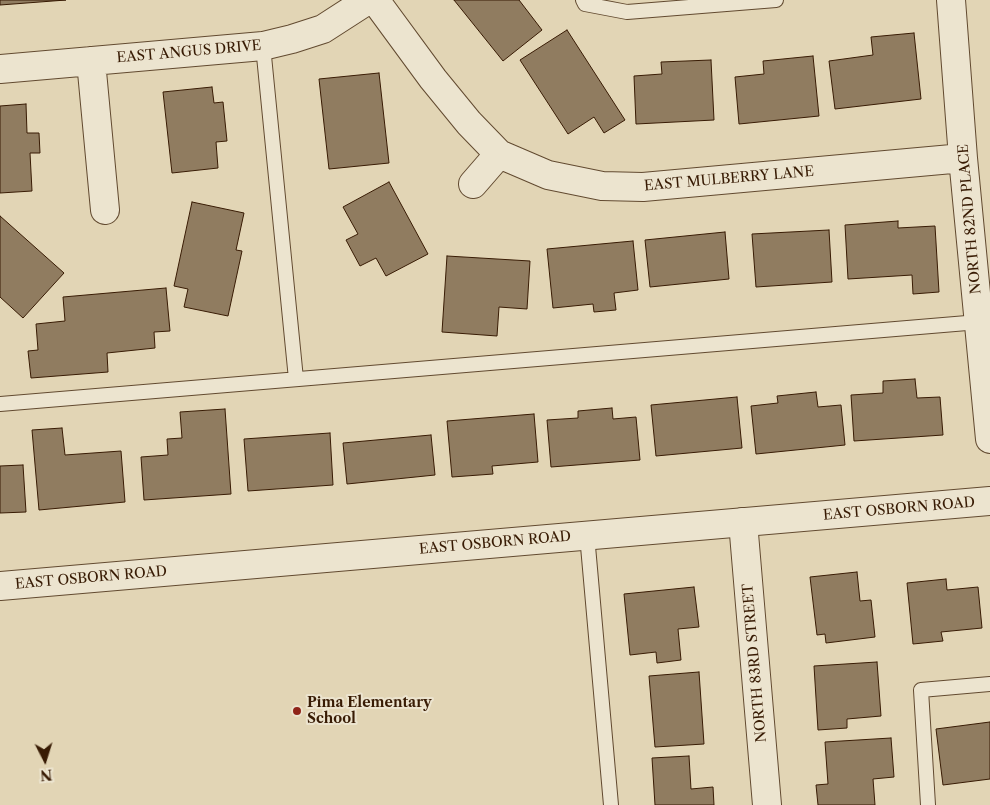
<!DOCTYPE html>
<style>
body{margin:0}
#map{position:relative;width:990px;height:805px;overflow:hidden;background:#e2d5b5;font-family:"Libre Caslon Text",serif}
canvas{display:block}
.north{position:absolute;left:20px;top:735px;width:50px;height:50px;-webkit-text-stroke:4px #ece4cf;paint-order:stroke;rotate:175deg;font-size:14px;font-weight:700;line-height:20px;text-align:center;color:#381b04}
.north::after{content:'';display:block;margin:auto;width:18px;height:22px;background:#381b04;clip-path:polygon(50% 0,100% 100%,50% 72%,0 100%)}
</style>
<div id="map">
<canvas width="990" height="805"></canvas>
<div class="north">N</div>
</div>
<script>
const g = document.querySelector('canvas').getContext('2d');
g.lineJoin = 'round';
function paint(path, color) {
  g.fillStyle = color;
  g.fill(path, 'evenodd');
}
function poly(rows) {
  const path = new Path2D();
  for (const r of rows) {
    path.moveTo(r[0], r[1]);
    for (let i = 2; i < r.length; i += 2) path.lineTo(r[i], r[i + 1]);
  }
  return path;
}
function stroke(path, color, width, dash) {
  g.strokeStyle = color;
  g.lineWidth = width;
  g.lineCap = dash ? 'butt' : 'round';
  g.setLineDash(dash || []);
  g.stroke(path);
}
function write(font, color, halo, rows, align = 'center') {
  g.font = font + ' "Libre Caslon Text",serif';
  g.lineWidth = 4;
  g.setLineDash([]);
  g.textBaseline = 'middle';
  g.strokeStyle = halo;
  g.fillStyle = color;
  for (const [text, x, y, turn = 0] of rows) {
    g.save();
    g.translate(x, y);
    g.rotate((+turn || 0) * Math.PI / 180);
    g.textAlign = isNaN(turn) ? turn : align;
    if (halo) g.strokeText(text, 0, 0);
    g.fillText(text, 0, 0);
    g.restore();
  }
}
const building = poly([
 [0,0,66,0,0,5,0,0],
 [454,0,519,0,542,30,503,61,454,0],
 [567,30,625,120,604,133,594,117,568,134,520,60,567,30],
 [914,33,921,99,835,109,829,61,873,55,871,37,914,33],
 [813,56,819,116,739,124,735,77,764,74,763,61,813,56],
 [711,60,714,120,636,124,634,76,662,74,661,62,711,60],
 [379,73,389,163,329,169,319,79,379,73],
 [212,87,214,103,223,102,227,141,216,142,218,168,172,173,163,92,212,87],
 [26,104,27,133,39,133,40,153,30,153,32,191,0,193,0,106,26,104],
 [389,182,428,254,386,276,376,258,360,266,346,240,358,234,343,207,389,182],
 [192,202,244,213,236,250,242,251,228,316,184,307,188,289,174,286,192,202],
 [0,216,64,273,23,318,0,297,0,216],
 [898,221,898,228,935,226,939,292,913,294,912,275,848,279,845,225,898,221],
 [829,230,832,282,756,287,752,234,829,230],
 [725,232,729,279,650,287,645,240,725,232],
 [633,241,638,290,614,293,616,310,594,312,593,304,553,308,547,249,633,241],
 [447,256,530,261,527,309,499,307,497,336,442,332,447,256],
 [166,288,170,331,154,332,155,348,107,353,108,372,31,378,28,351,38,350,36,324,65,321,63,297,166,288],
 [915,379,917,398,940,397,943,435,854,441,851,395,883,393,883,381,915,379],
 [816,392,818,407,841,405,845,445,756,454,751,406,778,403,777,396,816,392],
 [737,397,742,448,656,456,651,405,737,397],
 [612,408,613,419,636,417,640,460,551,467,547,420,578,418,578,411,612,408],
 [225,409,231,494,144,500,141,457,168,455,167,439,182,438,180,412,225,409],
 [534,414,538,462,492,466,493,474,452,477,447,421,534,414],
 [62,428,65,455,121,451,125,502,39,510,32,430,62,428],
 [330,433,333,485,248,491,244,439,330,433],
 [431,435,435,475,347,484,343,443,431,435],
 [23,465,26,512,0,513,0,466,23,465],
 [857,572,860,601,871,600,875,637,826,643,825,634,817,635,810,577,857,572],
 [946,579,947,590,978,587,982,628,941,632,943,641,913,644,907,583,946,579],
 [694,587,699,627,678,629,681,660,657,663,656,652,630,655,624,594,694,587],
 [877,662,881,716,847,719,847,728,818,730,814,666,877,662],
 [699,672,704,744,655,747,649,676,699,672],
 [990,722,990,779,943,785,936,729,990,722],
 [891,738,894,777,873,779,875,805,818,805,816,785,828,784,825,742,891,738],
 [689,756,691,789,713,787,714,805,655,805,652,758,689,756]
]);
const service = poly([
 [583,0,585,4,627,12,776,0],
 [263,46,296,379],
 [0,404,979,322],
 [587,535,611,805],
 [928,805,921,690,990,684]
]);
const minor = poly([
 [375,0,433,79,469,123,499,154,548,175,602,186,643,187,963,158],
 [951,0,963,158,990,439],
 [91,61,105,210],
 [0,69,263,46,292,39,323,29,368,0],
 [473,184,499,154],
 [743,522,767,805]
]);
const tertiary = poly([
 [0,586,990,501]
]);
const markers = [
 [297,711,5,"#8f2418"]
];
const streetNames = [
 ["EAST ANGUS DRIVE",189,52,-5],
 ["EAST MULBERRY LANE",729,179,-5],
 ["NORTH 82ND PLACE",970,219,-95],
 ["EAST OSBORN ROAD",899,509,-5],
 ["EAST OSBORN ROAD",495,543,-5],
 ["EAST OSBORN ROAD",91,578,-5],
 ["NORTH 83RD STREET",755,663,-95]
];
const poiNames = [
 ["Pima Elementary",307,703],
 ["School",307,719]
];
paint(building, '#907c60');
stroke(building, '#381b04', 1);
stroke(service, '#624a30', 16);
stroke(minor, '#624a30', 30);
stroke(tertiary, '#624a30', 30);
stroke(service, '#ece4cf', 14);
stroke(minor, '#ece4cf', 28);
stroke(tertiary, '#ece4cf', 28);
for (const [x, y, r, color] of markers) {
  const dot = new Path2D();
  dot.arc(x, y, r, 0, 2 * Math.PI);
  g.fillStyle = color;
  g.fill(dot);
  stroke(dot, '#ece4cf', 2);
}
write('14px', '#381b04', '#ece4cf', streetNames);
write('bold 14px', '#381b04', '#ece4cf', poiNames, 'left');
</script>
